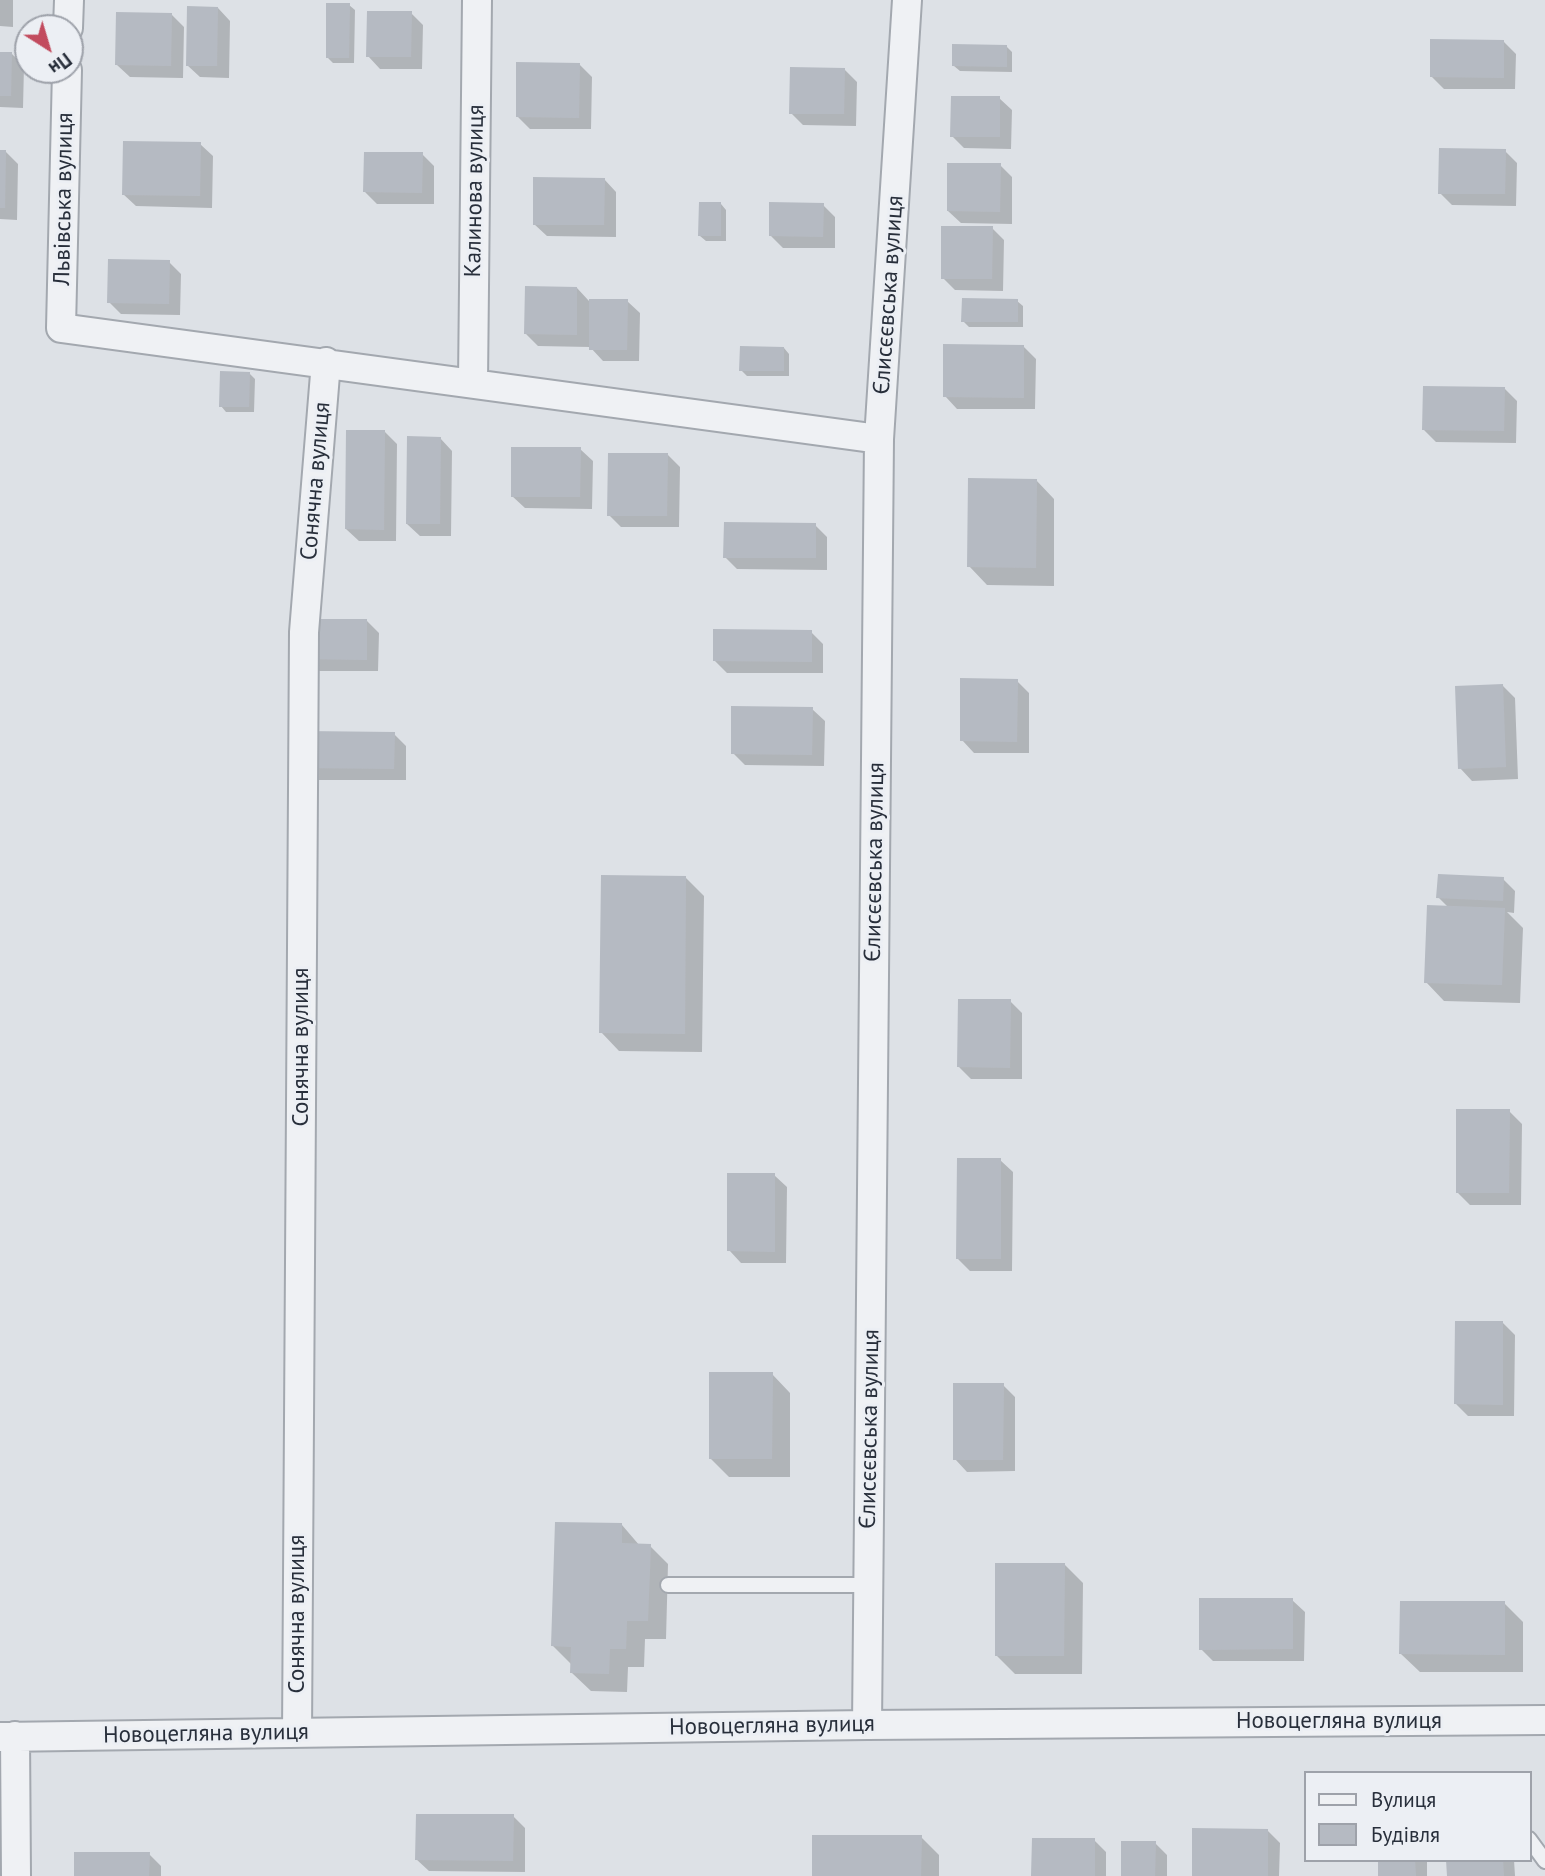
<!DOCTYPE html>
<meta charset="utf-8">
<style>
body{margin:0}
#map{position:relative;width:1545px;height:1876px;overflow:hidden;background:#dde1e6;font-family:"PT Sans",sans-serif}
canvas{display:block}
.legend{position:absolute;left:1304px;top:1771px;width:228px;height:91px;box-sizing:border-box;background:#eceff4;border:2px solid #9ea2aa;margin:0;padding:9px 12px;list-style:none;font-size:21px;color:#282f3b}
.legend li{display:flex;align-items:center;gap:14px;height:35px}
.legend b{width:35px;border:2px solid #9ea2aa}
.north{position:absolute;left:14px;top:14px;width:70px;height:70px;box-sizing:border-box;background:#eceff4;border:2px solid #9ea2aa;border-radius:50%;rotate:143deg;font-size:19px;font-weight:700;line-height:28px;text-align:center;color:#282f3b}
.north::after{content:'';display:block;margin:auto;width:24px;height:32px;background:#c24b5e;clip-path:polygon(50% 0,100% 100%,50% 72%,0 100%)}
</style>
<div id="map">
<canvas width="1545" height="1876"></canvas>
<ul class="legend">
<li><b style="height:9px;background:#eff1f4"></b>Вулиця</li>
<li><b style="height:19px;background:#b5bac2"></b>Будівля</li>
</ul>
<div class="north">Пн</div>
</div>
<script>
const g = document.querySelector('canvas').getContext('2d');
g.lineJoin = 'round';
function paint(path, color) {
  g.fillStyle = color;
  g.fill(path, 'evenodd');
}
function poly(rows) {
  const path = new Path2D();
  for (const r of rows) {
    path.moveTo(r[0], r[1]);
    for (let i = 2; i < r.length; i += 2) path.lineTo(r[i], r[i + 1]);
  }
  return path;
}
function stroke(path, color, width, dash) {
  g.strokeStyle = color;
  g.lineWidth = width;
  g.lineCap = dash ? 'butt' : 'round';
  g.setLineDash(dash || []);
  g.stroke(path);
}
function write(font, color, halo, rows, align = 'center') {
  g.font = font + ' "PT Sans",sans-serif';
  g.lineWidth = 6;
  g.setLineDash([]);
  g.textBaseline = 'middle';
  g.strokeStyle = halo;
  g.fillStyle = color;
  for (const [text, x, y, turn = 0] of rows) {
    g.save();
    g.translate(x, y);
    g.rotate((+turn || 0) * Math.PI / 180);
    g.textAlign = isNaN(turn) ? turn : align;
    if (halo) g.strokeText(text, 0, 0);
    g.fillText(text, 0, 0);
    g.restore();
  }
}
const shadow = poly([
 [0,0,13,0,13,27,0,26],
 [349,5,355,10,354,63,333,63,328,58],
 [218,8,230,21,229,78,200,77,187,65],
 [411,13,423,25,422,69,380,69,368,56],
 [172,15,184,27,183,78,130,77,117,65],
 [1504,42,1516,54,1515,89,1444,89,1431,76],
 [1006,46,1012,52,1012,72,960,71,954,66],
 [0,53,12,54,24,66,23,108,0,107],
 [579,64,592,77,591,129,530,129,518,117],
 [844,69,857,82,856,126,803,125,791,113],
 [999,98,1012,110,1011,149,964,148,952,136],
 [200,144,213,156,212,208,136,206,123,194],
 [0,151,6,152,18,164,17,220,0,219],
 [1505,151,1517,163,1516,206,1452,205,1440,193],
 [422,154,434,166,434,204,377,204,365,192],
 [1000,165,1012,177,1012,224,961,223,948,211],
 [604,179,616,192,616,237,547,236,534,224],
 [721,204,726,210,726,241,706,241,700,236],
 [823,205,835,217,835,248,783,248,771,236],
 [992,228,1004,240,1003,291,955,290,943,278],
 [169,262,181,274,180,315,121,314,109,302],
 [577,288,589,301,627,301,640,313,639,361,603,361,590,347,538,346,526,334],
 [1017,301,1023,306,1023,327,969,327,963,321],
 [1023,346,1036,359,1035,409,957,409,945,396],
 [784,348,789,354,789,376,747,376,741,370],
 [249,373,255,379,254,412,226,412,221,406],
 [1505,389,1517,401,1516,443,1436,442,1424,430],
 [385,432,397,444,396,541,359,541,346,529],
 [440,438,452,451,451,536,420,536,407,524],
 [580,449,593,461,592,509,525,508,512,496],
 [668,455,680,467,679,527,621,527,609,515],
 [1036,480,1054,499,1054,586,987,585,969,566],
 [815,525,827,537,827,570,737,569,725,557],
 [367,621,379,633,378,671,315,671,303,658],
 [811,632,823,644,823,673,727,673,714,660],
 [1017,681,1029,693,1029,753,974,753,962,740],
 [1503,686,1515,698,1518,779,1472,781,1460,768],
 [812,709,825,721,824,766,745,765,733,753],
 [394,734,406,746,406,780,318,780,306,767],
 [686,878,704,896,702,1052,619,1051,601,1032],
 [1503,879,1515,891,1514,913,1507,912,1523,928,1520,1003,1444,1001,1426,982,1449,908,1438,897],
 [1010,1001,1022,1013,1022,1079,971,1079,959,1067],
 [1509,1111,1522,1124,1521,1205,1470,1205,1458,1193],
 [1000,1160,1013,1172,1012,1271,970,1271,958,1259],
 [774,1175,787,1187,786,1263,741,1263,729,1250],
 [1502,1322,1515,1335,1514,1416,1468,1416,1456,1404],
 [772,1374,790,1393,790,1477,729,1477,710,1458],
 [1003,1385,1015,1397,1015,1471,967,1472,955,1459],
 [622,1525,640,1546,650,1546,668,1564,666,1639,645,1639,644,1667,628,1667,627,1692,591,1691,572,1673,572,1665,553,1646],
 [1064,1564,1083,1583,1082,1674,1015,1674,997,1656],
 [1292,1600,1305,1612,1304,1661,1213,1661,1201,1649],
 [1504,1603,1523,1622,1523,1672,1420,1672,1401,1654],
 [513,1816,525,1828,525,1872,429,1871,416,1859],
 [1267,1830,1280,1843,1279,1876,1194,1876],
 [921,1837,939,1855,939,1876,813,1876],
 [1094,1840,1106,1852,1106,1876,1033,1876],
 [1155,1843,1167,1855,1167,1876,1123,1876],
 [149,1854,161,1866,161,1876,75,1876],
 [1380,1860,1427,1860,1427,1876,1380,1876],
 [1448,1860,1514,1860,1515,1876,1449,1876]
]);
const building = poly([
 [326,3,350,3,349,58,326,58],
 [187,6,218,7,217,66,186,66],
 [367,11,412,11,411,57,366,57],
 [116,12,172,13,171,66,115,65],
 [1430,39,1504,40,1504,78,1430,77],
 [952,44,1007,45,1007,67,952,66],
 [0,52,12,52,11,96,0,96],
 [516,62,580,63,579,118,516,117],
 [790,67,845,68,844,114,789,114],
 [951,96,1000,96,1000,137,950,137],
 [123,141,201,142,200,196,122,195],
 [1439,148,1506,149,1505,194,1438,194],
 [0,150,6,150,5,208,0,208],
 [364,152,423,152,422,193,363,192],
 [947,163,1001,163,1000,212,947,211],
 [533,177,605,178,604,225,533,225],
 [699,202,721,202,721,236,698,236],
 [769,202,824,203,823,237,769,236],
 [941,226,993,226,992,279,941,279],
 [108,259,170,260,169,304,107,303],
 [525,286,577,287,577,335,524,334],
 [962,298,1018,299,1018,322,961,322],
 [589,299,628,299,627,350,589,350],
 [943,344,1024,345,1024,398,943,397],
 [740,346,784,347,784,371,739,371],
 [220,371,250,372,249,407,219,407],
 [1423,386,1505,387,1504,431,1422,430],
 [346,430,385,430,384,530,345,529],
 [407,436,441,437,440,524,406,524],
 [511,447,581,447,580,497,511,497],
 [608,453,668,453,667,516,607,516],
 [968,478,1037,479,1036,568,967,567],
 [724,522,816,523,816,558,723,558],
 [301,619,367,619,367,660,301,659],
 [713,629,812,630,812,662,713,661],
 [960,678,1018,679,1017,742,960,741],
 [1503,684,1506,767,1458,769,1455,686],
 [731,706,813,707,812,755,731,754],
 [304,731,395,732,394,769,304,768],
 [1438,874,1504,877,1503,901,1436,898],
 [601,875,686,876,685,1034,599,1033],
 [1427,905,1505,908,1502,985,1424,983],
 [958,999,1011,999,1010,1068,957,1067],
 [1456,1109,1510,1109,1509,1193,1456,1193],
 [957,1158,1001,1158,1001,1259,956,1259],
 [727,1173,775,1173,775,1252,727,1251],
 [1455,1321,1503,1321,1503,1405,1454,1404],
 [709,1372,773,1372,772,1459,709,1459],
 [953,1383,1004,1383,1003,1460,953,1460],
 [555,1522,622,1523,622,1543,651,1544,648,1621,627,1621,626,1649,610,1649,609,1674,570,1673,571,1647,551,1646],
 [995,1563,1065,1563,1064,1656,995,1656],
 [1199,1598,1293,1598,1293,1649,1199,1650],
 [1400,1601,1505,1601,1505,1655,1399,1654],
 [416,1814,514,1814,513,1861,415,1860],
 [1192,1828,1268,1829,1268,1876,1192,1876],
 [812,1835,922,1835,921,1876,812,1876],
 [1032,1838,1095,1838,1095,1876,1031,1876],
 [1121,1841,1156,1841,1155,1876,1121,1876],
 [74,1852,150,1852,149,1876,74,1876],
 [1378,1860,1415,1860,1416,1876,1378,1876],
 [1446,1860,1503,1860,1504,1876,1447,1876]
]);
const lane = poly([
 [668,1585,868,1585],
 [1529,1839,1545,1861]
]);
const street = poly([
 [68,28,69,0],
 [67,70,61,328,879,439],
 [473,382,477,0],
 [867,1725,879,439,907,0],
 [297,1733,304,632,326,362],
 [15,1736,16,1876],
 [0,1737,867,1725,1545,1720]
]);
const streetNames = [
 ["Калинова вулиця",475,191,-89],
 ["Львівська вулиця",64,199,-89],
 ["Єлисєєвська вулиця",889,295,-86],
 ["Сонячна вулиця",316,481,-85],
 ["Єлисєєвська вулиця",875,862,-89],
 ["Сонячна вулиця",301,1047,-90],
 ["Єлисєєвська вулиця",870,1429,-89],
 ["Сонячна вулиця",297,1614,-90],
 ["Новоцегляна вулиця",1339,1721],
 ["Новоцегляна вулиця",772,1726,-1],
 ["Новоцегляна вулиця",206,1734,-1]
];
paint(shadow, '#0003');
paint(building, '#b5bac2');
stroke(lane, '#a3a8af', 18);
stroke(street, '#a3a8af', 32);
stroke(lane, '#eff1f4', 14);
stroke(street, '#eff1f4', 28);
write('23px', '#282f3b', '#eceff4', streetNames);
</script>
